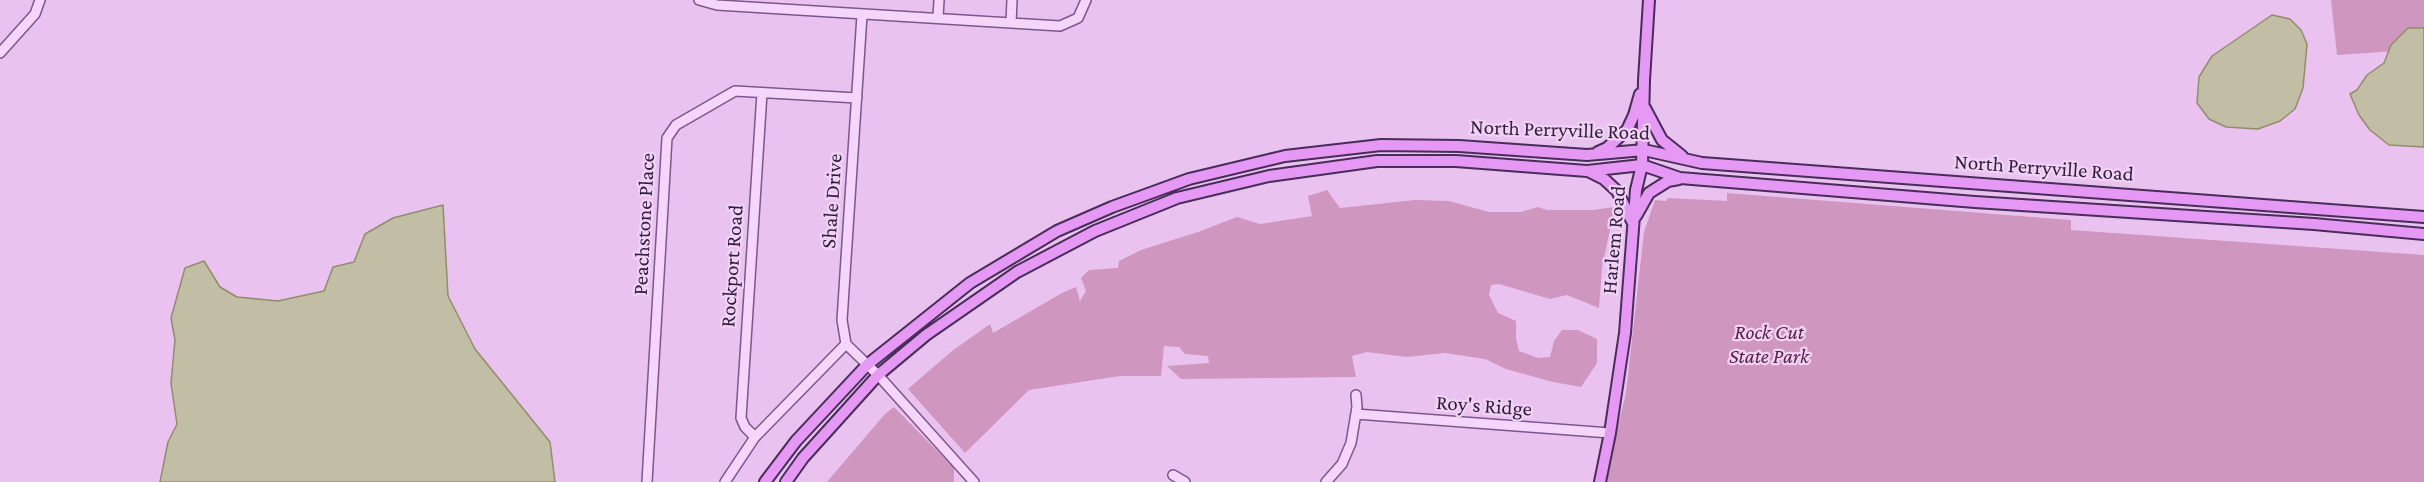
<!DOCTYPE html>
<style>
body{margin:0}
canvas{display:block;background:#e9c2f0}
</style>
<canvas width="2424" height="482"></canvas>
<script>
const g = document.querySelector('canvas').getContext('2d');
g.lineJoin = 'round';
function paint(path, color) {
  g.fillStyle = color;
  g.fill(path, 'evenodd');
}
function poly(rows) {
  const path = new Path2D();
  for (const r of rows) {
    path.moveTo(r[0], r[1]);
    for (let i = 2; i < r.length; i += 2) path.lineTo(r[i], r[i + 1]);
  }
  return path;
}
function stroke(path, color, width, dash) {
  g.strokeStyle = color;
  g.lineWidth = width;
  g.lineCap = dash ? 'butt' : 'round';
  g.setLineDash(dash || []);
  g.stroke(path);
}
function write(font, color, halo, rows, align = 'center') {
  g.font = font + ' "Crimson Pro",serif';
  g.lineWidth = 4.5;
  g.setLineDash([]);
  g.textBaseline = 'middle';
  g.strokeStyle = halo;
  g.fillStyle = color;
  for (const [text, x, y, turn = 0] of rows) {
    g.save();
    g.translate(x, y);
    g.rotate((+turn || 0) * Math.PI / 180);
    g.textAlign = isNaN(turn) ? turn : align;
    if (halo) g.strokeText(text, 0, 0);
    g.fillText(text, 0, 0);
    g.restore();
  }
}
const green = poly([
 [2331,0,2424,0,2424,49,2337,55],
 [1327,190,1340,208,1415,200,1449,201,1489,212,1521,212,1538,207,1547,210,1593,210,1615,207,1602,267,1599,308,1567,295,1550,299,1499,284,1491,285,1489,295,1498,313,1516,321,1516,339,1519,351,1538,358,1550,357,1554,341,1562,330,1578,330,1597,339,1597,363,1581,387,1553,382,1506,369,1485,359,1445,353,1407,357,1367,352,1352,356,1356,377,1181,379,1167,366,1209,363,1208,356,1185,354,1179,347,1164,346,1161,376,1120,376,1029,390,965,453,908,389,952,351,990,324,993,333,1062,293,1076,287,1080,301,1086,291,1081,278,1089,270,1118,268,1119,261,1141,250,1198,232,1237,217,1260,224,1312,216,1308,196],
 [1727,193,2071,220,2071,230,2424,255,2424,482,1604,482,1626,393,1644,232,1655,200,1666,201,1668,198,1727,201],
 [894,407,954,468,954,482,827,482,884,415]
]);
const water = poly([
 [2272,15,2290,19,2301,30,2307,44,2303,88,2295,109,2280,121,2258,129,2226,127,2209,119,2197,103,2199,77,2212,56,2272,15],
 [2408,28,2424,28,2424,147,2389,145,2370,130,2359,115,2350,94,2357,90,2367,75,2384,63,2391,45,2408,28],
 [443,205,448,296,475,349,550,442,555,482,160,482,168,442,177,424,171,383,175,340,171,318,185,268,204,261,220,287,237,297,278,301,324,291,333,267,354,262,365,234,393,218,443,205]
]);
const minor = poly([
 [699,0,717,5,1060,26,1078,18,1086,0],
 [862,15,842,320,846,344,878,375,974,482],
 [938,18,939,0],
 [1011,23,1012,0],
 [0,53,35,14,40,0],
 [1356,414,1610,433],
 [755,437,745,427,741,418,762,93],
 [1173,475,1185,482],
 [647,482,667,138,676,125,735,91,857,98],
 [725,482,755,437,846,344],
 [1326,482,1342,464,1351,443,1357,407,1356,395]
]);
const major = poly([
 [1645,108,1662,140,1682,156],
 [1598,152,1607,148,1627,130,1634,115,1640,94],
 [1588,171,1604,179,1617,191,1633,223],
 [1636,216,1649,193,1668,181,1679,179],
 [765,482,796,441,867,365,970,283,1057,231,1112,207,1189,179,1285,156,1381,145,1459,146,1587,155,1644,150,1702,163,2424,217],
 [786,482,803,458,878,375,926,335,1017,272,1095,231,1177,198,1269,176,1377,161,1456,161,1587,171,1642,165,1680,178,1975,202,2314,224,2424,234],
 [1600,482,1610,433,1625,333,1636,190,1642,165,1644,80,1649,0]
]);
const streetNames = [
 ["North Perryville Road",1560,130,2],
 ["North Perryville Road",2044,168,4],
 ["Shale Drive",832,201,-86],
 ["Peachstone Place",644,224,-87],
 ["Harlem Road",1614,240,-85],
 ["Rockport Road",732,266,-86],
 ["Roy's Ridge",1484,406,4]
];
const parkNames = [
 ["Rock Cut",1769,333],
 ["State Park",1769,357]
];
paint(green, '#cf96c0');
paint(water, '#c2bea5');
stroke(water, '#918d6b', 1.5);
stroke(minor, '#7b588b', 12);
stroke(major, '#482d58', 14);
stroke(minor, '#f5d6fa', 9);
stroke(major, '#e698f5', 10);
write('21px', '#2f1d3a', '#f2d2f7', streetNames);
write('italic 21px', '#572342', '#f2d2f7', parkNames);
</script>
